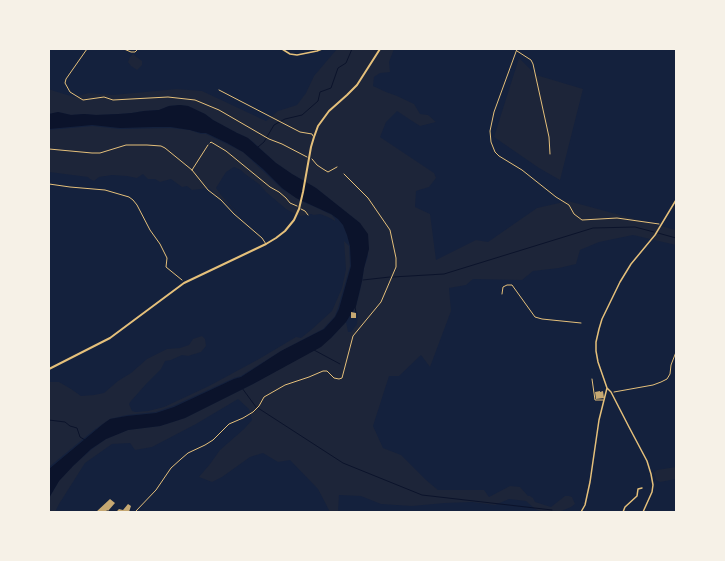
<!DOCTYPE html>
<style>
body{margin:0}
#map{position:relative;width:725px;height:561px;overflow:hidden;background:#14213d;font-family:Signika,sans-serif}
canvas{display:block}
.frame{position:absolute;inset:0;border:50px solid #f6f1e7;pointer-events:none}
</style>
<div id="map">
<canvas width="725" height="561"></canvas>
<div class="frame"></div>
</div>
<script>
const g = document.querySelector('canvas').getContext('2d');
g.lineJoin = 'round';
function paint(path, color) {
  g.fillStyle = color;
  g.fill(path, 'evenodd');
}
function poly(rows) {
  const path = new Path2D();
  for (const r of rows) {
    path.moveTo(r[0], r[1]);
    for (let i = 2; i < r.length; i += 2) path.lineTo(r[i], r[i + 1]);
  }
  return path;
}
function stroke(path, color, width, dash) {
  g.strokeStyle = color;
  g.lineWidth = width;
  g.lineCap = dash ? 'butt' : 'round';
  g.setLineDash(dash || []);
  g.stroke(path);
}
const green = poly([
 [337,49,394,49,389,62,390,72,380,73,374,77,373,86,386,92,397,96,414,104,420,114,428,115,436,122,420,126,409,119,397,111,386,122,380,137,434,173,436,178,429,187,416,191,415,207,430,214,436,260,476,240,488,242,537,208,568,201,676,230,676,245,633,235,599,242,580,250,576,264,559,268,533,271,522,280,473,279,466,285,449,288,451,311,430,367,421,355,399,376,389,376,373,426,383,448,401,455,426,480,438,490,484,490,489,497,510,486,520,487,528,496,530,496,533,498,535,502,551,507,565,496,569,496,572,497,575,504,571,507,559,512,544,512,535,509,526,501,509,499,495,505,472,502,445,503,412,506,381,504,361,496,339,495,338,512,330,512,318,489,290,460,278,462,263,453,250,457,222,477,212,482,199,477,210,464,220,450,244,429,252,420,249,409,238,399,196,424,152,447,135,450,130,443,112,444,85,463,59,504,55,512,49,512,49,498,59,481,73,466,92,449,106,439,128,430,160,426,185,418,253,384,301,357,331,338,346,322,348,332,351,332,357,324,358,313,353,310,356,306,359,295,362,281,364,268,368,256,360,223,316,188,292,174,276,163,252,141,244,136,237,133,213,120,205,114,188,106,180,105,169,106,159,110,144,111,132,113,119,114,96,115,84,114,71,115,58,112,49,114,49,89,54,91,74,97,89,93,113,95,177,89,202,91,266,121,278,111,297,105,306,93,314,76],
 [133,54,142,61,142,65,137,70,131,66,128,62,130,57],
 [519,58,536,75,583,89,560,180,539,168,494,137],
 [92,126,120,129,171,128,190,130,201,134,206,134,227,144,243,152,262,170,282,189,305,203,313,206,332,215,335,219,335,221,328,217,320,214,314,215,311,214,301,216,293,213,286,209,266,192,259,184,245,174,241,170,234,167,226,172,216,188,221,195,237,212,237,214,232,207,217,196,209,188,192,190,187,186,182,187,171,179,160,182,155,179,148,179,143,174,137,178,127,176,112,175,99,177,94,181,90,179,88,177,49,172,49,130],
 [344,241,349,246,350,266,347,277,338,308,335,316,323,329,281,351,241,376,234,378,173,406,156,412,127,415,110,419,94,430,49,467,49,382,59,382,71,389,81,396,94,395,104,393,118,381,131,373,147,359,167,349,180,348,189,345,193,339,202,336,205,339,206,346,201,352,188,356,182,355,171,360,165,361,161,369,147,383,131,401,129,404,132,411,136,412,148,411,164,407,209,386,259,359,296,337,301,338,311,330,332,311,342,288,346,269],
 [676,467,676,479,660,482,656,480,654,473,657,470]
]);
const water = poly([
 [180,105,188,106,205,114,213,120,237,133,248,138,276,163,292,174,316,188,360,223,368,234,369,249,364,268,362,281,356,306,346,322,331,338,321,347,253,384,185,418,160,426,128,430,106,439,91,449,73,466,59,481,49,498,49,469,103,424,110,419,127,416,156,413,174,407,234,379,241,377,281,351,324,329,335,317,339,309,351,266,350,246,347,235,343,225,338,219,331,214,296,198,282,188,263,169,243,152,227,143,206,133,201,133,190,130,171,127,152,127,120,128,92,125,49,129,49,114,58,112,71,115,84,114,96,115,119,114,132,113,144,111,159,110,169,106]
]);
const stream = poly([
 [258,147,264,142,274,125,285,119,302,115,318,101,320,92,331,88,338,68,346,63,352,49],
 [658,233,676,238],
 [393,277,444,274,593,228,635,227,654,232],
 [363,280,390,277],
 [355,306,356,313],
 [314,350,340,364],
 [242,388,256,407],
 [258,408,343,463,422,495,552,510],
 [49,420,65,422,70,426,77,428,80,437,85,440]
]);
const building = poly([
 [351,312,356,313,356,318,351,318],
 [600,391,600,392,603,391,604,398,596,399,595,392],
 [110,499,115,503,108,511,107,510,106,512,96,512],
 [128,504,131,506,129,512,116,512,119,509,123,510]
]);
const path = poly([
 [87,49,66,79,65,83,70,92,83,100,104,97,113,100,131,99,168,97,195,100,219,110,269,139,282,144,307,157],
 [124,49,131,52,135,52,138,49],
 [517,49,494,112,490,131,491,142,495,152,499,156,522,170,556,197,569,205,574,214,582,220,617,218,659,224],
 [517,51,531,60,533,64,549,137,550,154],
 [210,143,211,142,226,151,270,187,279,192,286,198,290,203,297,206],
 [312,159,317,165,323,169,328,172,337,167],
 [49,184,70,187,105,190,129,197,133,200,137,205,150,230,160,244,167,258,166,267,182,280],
 [301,209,305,211,308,215],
 [502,294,503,287,507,285,512,285,535,317,542,319,581,323],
 [614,392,653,385,661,382,667,379,670,374,671,365,676,352],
 [136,511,156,490,171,468,181,459,188,453,205,445,213,440,229,424,243,418,253,412,259,406,264,397,285,385,309,377,323,371,327,371,334,378,339,379,342,378,353,336,381,302,396,267,396,258,390,230,368,198,344,174]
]);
const service = poly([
 [219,90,300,132,312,134,313,136],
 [49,149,92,153,100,153,126,145,147,145,161,146,165,148,192,170,208,190,221,200,234,214,262,238,266,244],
 [192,170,208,145],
 [592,379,595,400,603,400]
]);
const minor = poly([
 [282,49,290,54,297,55,317,51,322,49],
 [581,512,585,505,590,482,599,420,607,388],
 [623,512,625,507,637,496,638,489,642,488],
 [643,512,652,492,653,485,651,474,647,461,629,427,611,392,607,388,598,362,596,351,596,342,599,329,602,319,620,282,631,264,655,235,676,200]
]);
const tertiary = poly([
 [49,369,110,338,184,283,266,244,276,238,285,231,294,220,299,209,303,192,311,147,314,137,318,126,329,111,347,95,357,85,380,49]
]);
paint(green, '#1d2539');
paint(water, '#0b132b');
stroke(stream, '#0b132b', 1);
paint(building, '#c6a872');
stroke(path, '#e5c07b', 1);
stroke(service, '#e5c07b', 1);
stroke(minor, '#e5c07b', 1.5);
stroke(tertiary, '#e5c07b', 2);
</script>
